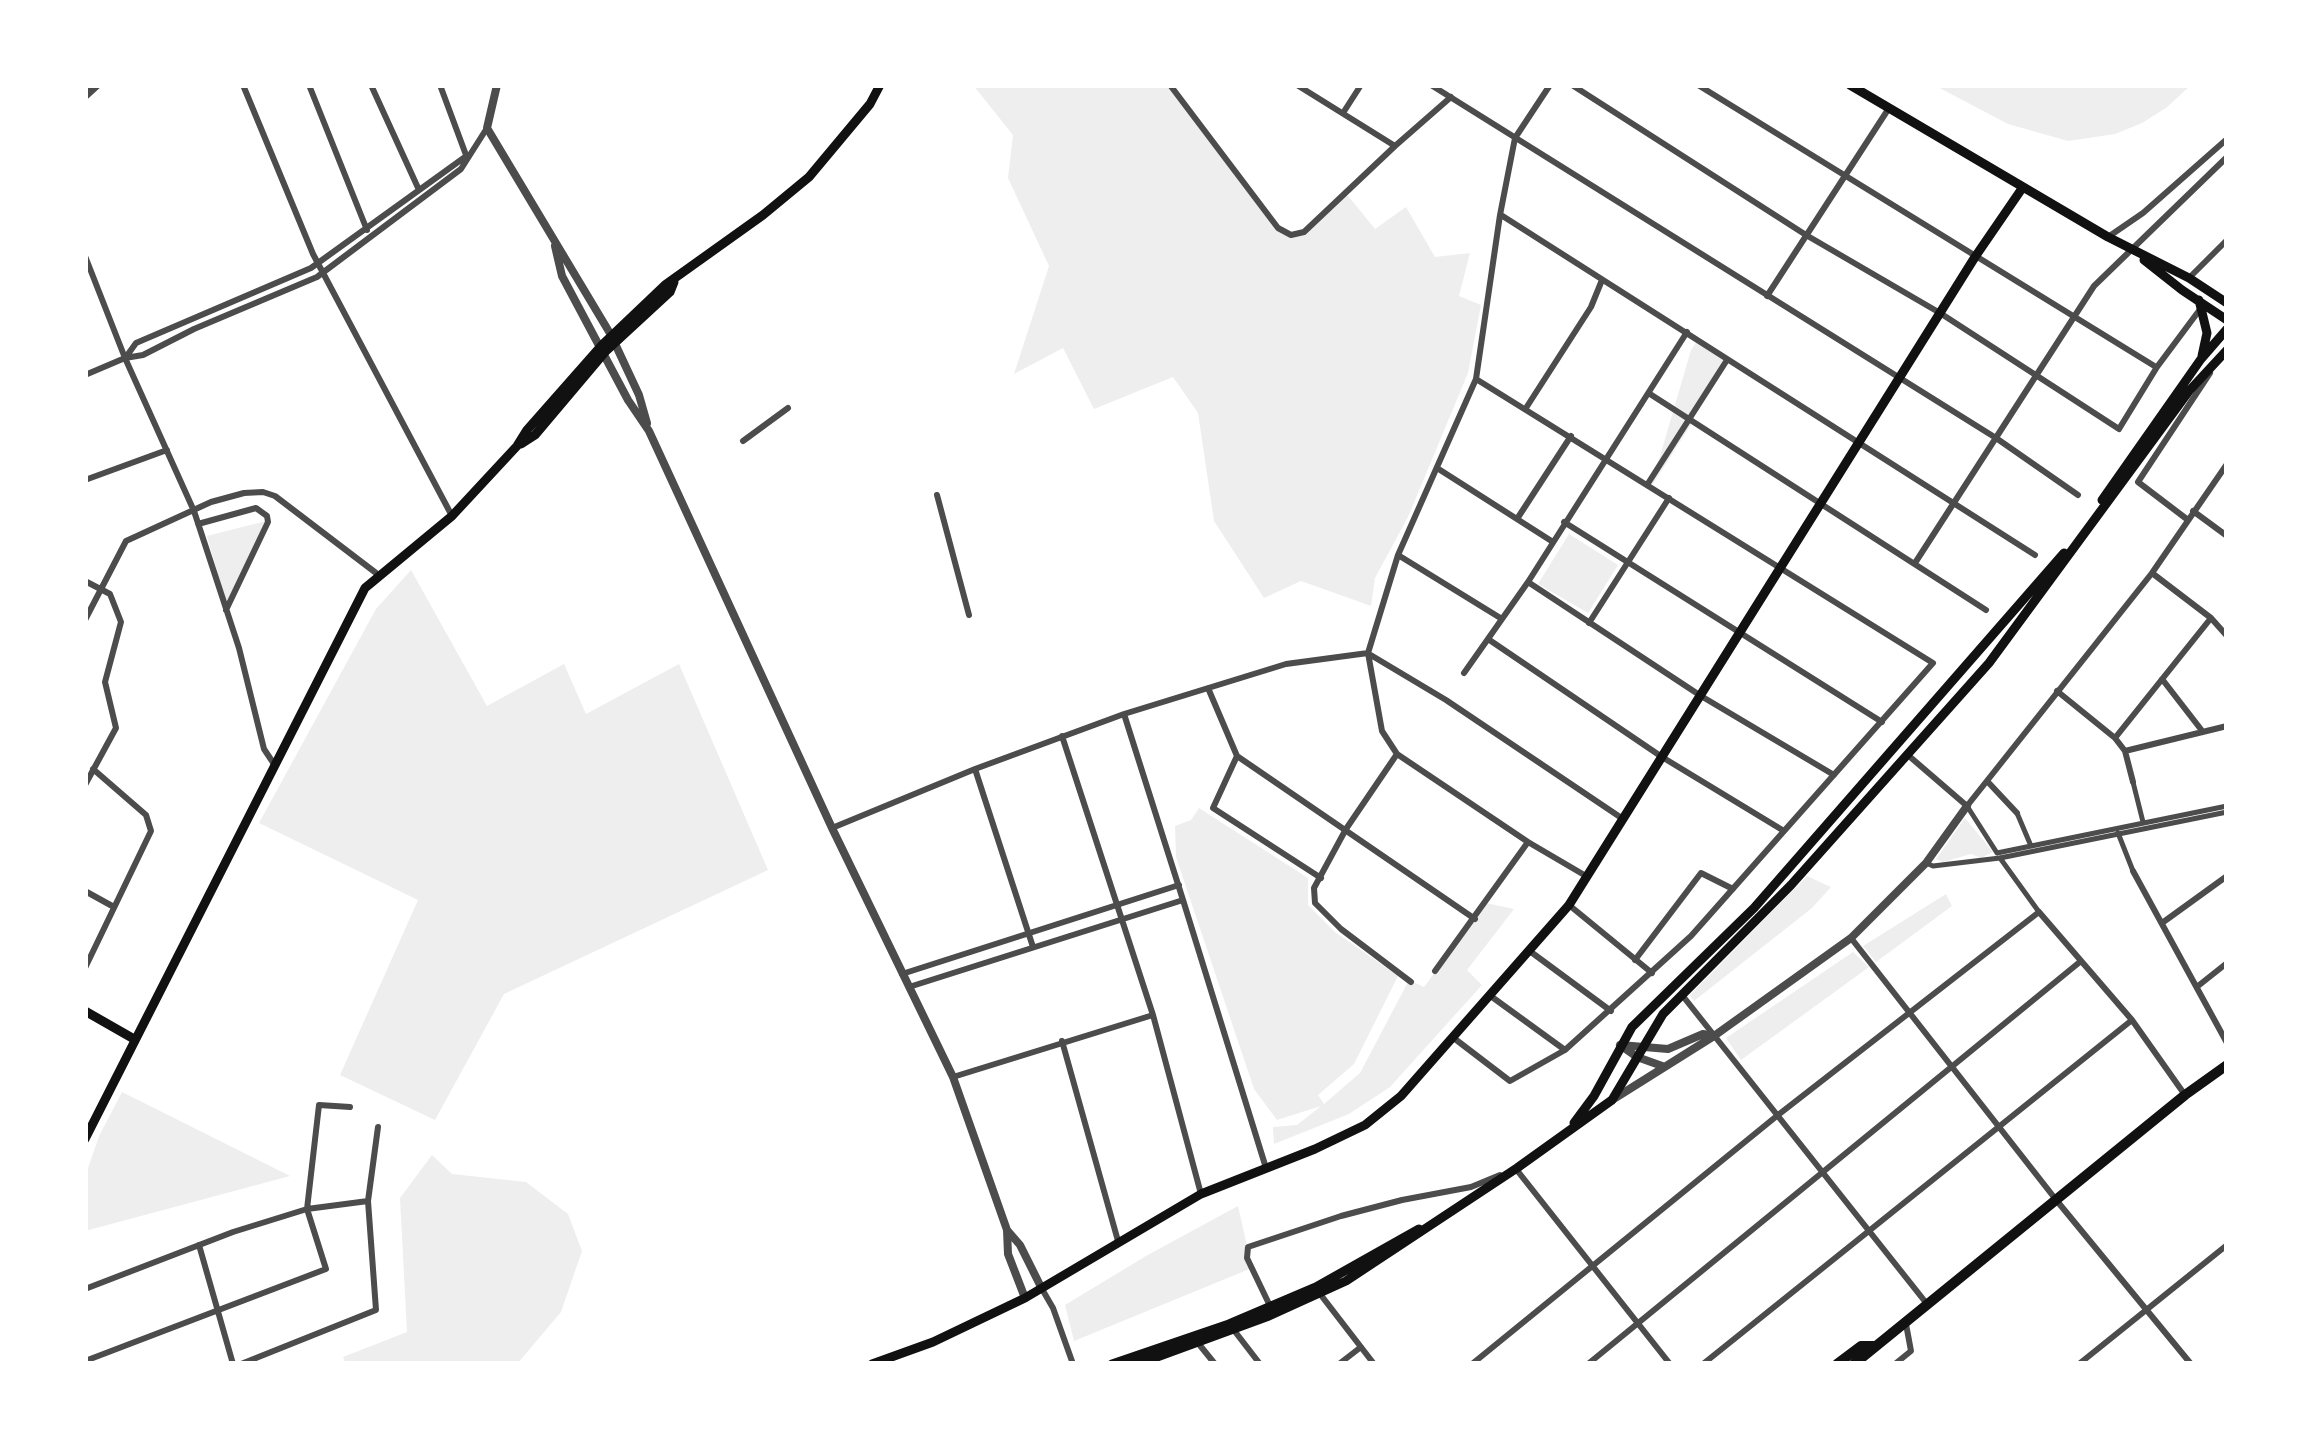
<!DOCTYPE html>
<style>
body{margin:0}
#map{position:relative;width:2312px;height:1449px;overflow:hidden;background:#fff;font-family:"Nunito Sans",sans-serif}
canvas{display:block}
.frame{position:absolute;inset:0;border:88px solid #fff;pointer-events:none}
</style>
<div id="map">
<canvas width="2312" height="1449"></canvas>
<div class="frame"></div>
</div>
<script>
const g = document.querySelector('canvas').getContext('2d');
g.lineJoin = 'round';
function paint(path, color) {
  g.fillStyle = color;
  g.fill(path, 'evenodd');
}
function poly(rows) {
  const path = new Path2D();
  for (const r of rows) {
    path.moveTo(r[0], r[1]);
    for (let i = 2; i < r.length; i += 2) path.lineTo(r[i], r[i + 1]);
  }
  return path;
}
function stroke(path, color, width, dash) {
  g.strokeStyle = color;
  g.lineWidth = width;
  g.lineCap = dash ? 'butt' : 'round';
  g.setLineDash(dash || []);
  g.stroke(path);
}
const green = poly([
 [973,85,1170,85,1278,228,1291,234,1304,232,1345,192,1375,229,1406,207,1435,257,1470,253,1459,296,1481,305,1468,373,1408,517,1375,578,1371,606,1301,581,1264,598,1214,521,1198,413,1173,377,1094,409,1063,348,1014,374,1049,266,1008,178,1013,135],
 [1934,85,2191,85,2166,108,2142,123,2115,134,2068,141,2008,124],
 [1697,341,1725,359,1686,418,1692,423,1651,487,1691,350],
 [266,521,226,603,207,536],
 [1569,534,1618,565,1588,613,1538,584],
 [411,570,487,706,564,664,586,714,679,664,768,870,504,994,435,1120,340,1075,418,900,259,823,376,609],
 [1199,808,1308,878,1308,905,1335,932,1398,976,1354,1064,1318,1095,1324,1104,1360,1073,1409,980,1424,987,1486,903,1514,909,1467,970,1482,985,1390,1087,1349,1114,1274,1144,1273,1127,1297,1125,1321,1106,1277,1120,1254,1089,1176,857,1175,826,1191,820],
 [1965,818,1993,852,1981,858,1971,854,1943,862,1936,859],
 [1807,876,1831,887,1812,908,1694,1001,1690,995],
 [1946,894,1952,906,1876,962,1863,946],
 [1853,952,1869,967,1741,1060,1726,1038],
 [122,1092,290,1176,85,1231,85,1177,99,1136],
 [432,1155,452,1174,526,1182,568,1214,582,1251,561,1312,517,1364,346,1364,343,1357,407,1332,400,1198],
 [1238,1206,1252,1268,1074,1341,1065,1305,1146,1256]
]);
const pedestrian = poly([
 [2133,782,2143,822],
 [1967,806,1997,853,2227,806],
 [2017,813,2031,846],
 [2118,833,2133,871],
 [2000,858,2039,912],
 [1926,863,1933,866,2000,858,2227,812]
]);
const minor = poly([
 [243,85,313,254,452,516],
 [309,85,367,230],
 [371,85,419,190],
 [440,85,466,155],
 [1170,85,1278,228,1291,235,1304,232,1395,146,1451,97],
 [1297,85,1395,146],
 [1431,85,1996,438,2078,495],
 [1550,85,1515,138,1500,215,1476,379,1398,555,1368,653,1382,731,1397,754,1528,842,1586,876],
 [1572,85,1806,235,1940,313,2119,429,2157,367,2201,308],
 [1698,85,2156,367],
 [1343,113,1361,85],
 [1501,215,2035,555],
 [2108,237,2143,213,2227,139],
 [85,256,125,358,194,511,239,648,264,749,274,764],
 [2189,278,2227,240],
 [1767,296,1889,108],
 [126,357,136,343,311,268,465,157],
 [85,375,125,358,143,355,194,329,317,277,461,169,487,128],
 [1650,394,1986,610],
 [1526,408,1591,307,1602,280],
 [743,441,788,408],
 [1437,468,1553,542],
 [85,480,167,450],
 [1647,485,1727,360],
 [937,495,969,615],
 [2193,511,2227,536],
 [1517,519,1571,436],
 [2188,520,2138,482,2210,373],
 [1564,522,1882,722],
 [198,524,256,508,267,516,268,522,226,610],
 [1398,555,1502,619],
 [1915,563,2094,286,2227,157],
 [2152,573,2211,618,2227,636],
 [85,581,110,594,121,622,105,682,116,728,85,785],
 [1528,582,1701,696,1834,775],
 [85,620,126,541,211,502,244,493,263,492,275,496,380,576],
 [1589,623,1669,498],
 [1488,639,1662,757,1784,831],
 [1369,654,1446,700,1623,819],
 [1464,673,1528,582,1687,332],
 [2162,679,2203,732],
 [1208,688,1237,756,1475,919],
 [2057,691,2115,738,2125,751,2133,782],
 [1062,736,1153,1015,1201,1194],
 [2115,738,2211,618],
 [2125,751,2227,726],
 [1397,754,1346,829,1314,888,1315,903,1341,929,1411,982],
 [1237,756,1213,808,1321,878],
 [1909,756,1967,806,2152,573,2227,464],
 [975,769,1033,947],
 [1987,781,2017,813],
 [832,828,975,769,1124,714,1286,664,1368,653],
 [2133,871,2227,1043],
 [85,891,114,907],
 [1183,900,1266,1168],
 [1569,905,1652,973],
 [2162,923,2227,876],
 [1851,938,2057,1201,2191,1364],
 [1531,952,1611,1011],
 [1635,960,1701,873,1733,889],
 [85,968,151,831,146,815,93,769],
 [1435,971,1528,842],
 [902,974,1179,885],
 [2198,986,2227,963],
 [909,987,1183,900,1124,714],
 [1682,995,1927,1304],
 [1492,997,1565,1050],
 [1455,1039,1510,1081,1565,1050,1691,936,1933,663,1476,379],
 [1062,1041,1118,1241],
 [953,1077,1153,1015],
 [1516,1169,1670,1364],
 [199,1245,233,1364],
 [85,1289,233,1232,307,1209,368,1201],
 [1042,1289,1053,1308,1073,1364],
 [1317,1290,1374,1364],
 [1270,1306,1247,1258,1248,1247,1341,1216,1402,1200,1471,1187,1500,1175],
 [1233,1329,1260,1364],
 [1198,1343,1215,1364],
 [85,1361,326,1269,307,1209,319,1105,350,1107],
 [241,1364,376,1310,368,1201,378,1127],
 [1339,1364,1361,1347],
 [1472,1364,1778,1115,2039,912,2132,1020,2185,1095],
 [1588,1364,2081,961],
 [1703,1364,2132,1020],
 [1895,1364,1911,1351,1906,1324],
 [2079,1364,2227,1245]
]);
const tertiary = poly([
 [497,85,487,128,611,335,639,395,647,423],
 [85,96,97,85],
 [555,246,562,276,628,400,649,431,832,828,953,1077,1007,1230,1020,1245,1042,1289],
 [1620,1045,1668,1049,1703,1034,1714,1036],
 [1620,1045,1637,1057,1665,1067],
 [1612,1100,1714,1036,1851,938,1926,863,1967,806],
 [1007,1230,1008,1254,1025,1298]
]);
const secondary = poly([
 [1850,85,2108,237,2189,278,2227,303],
 [2144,260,2182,290,2227,320],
 [2199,300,2207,333,2202,356],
 [521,444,535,435,605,352,670,292,674,282],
 [2102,500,2201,359,2227,329],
 [85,1011,134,1039],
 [1574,1123,1594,1096,1632,1027,1754,908,2064,553],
 [85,1139,365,588,452,516,517,446,527,430,602,345,665,285,763,215,809,177,870,104,880,85],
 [872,1364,933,1342,1025,1298,1201,1194,1315,1149,1365,1125,1401,1096,1569,905,1975,257,2023,187],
 [1112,1364,1229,1324,1316,1287,1419,1229],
 [1138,1364,1269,1316,1346,1281,1517,1168,1612,1100,1663,1014,1791,885,1989,663,2189,391,2227,350]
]);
const primary = poly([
 [1837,1364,1861,1346,1876,1346],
 [1854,1364,2185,1095,2227,1065]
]);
paint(green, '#eee');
stroke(pedestrian, '#4c4c4c', 5);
stroke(minor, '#4c4c4c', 6);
stroke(tertiary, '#4c4c4c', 8);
stroke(secondary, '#111', 9);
stroke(primary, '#111', 10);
</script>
